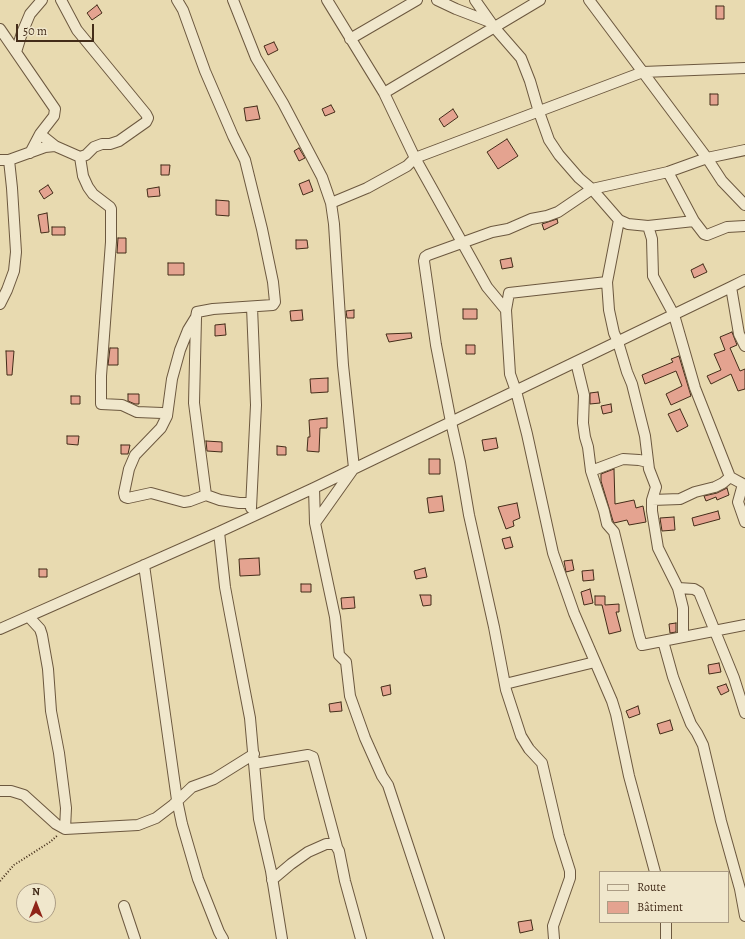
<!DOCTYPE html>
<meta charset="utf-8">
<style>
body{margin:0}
#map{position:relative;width:745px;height:939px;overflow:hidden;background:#e8dab0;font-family:Alegreya,serif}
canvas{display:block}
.legend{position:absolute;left:599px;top:871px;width:130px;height:52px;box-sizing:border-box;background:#f0e7cc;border:1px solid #ab9c84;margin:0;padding:5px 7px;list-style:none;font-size:12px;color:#432c19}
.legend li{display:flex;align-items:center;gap:8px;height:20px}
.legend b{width:20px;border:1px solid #ab9c84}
.north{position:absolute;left:16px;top:883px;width:40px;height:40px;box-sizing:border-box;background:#f0e7cc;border:1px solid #ab9c84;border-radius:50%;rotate:0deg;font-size:11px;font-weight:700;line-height:16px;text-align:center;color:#432c19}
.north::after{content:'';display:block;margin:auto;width:14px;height:18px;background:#8f2418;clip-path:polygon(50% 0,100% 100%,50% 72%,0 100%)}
.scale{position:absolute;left:16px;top:24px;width:78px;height:18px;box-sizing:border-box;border:2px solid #432c19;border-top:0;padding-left:5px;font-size:12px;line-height:14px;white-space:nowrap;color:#432c19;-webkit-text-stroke:3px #f0e7cc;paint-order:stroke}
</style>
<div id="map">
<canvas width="745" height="939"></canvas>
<ul class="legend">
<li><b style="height:5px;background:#f0e7cc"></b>Route</li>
<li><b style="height:11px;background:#e4a390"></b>Bâtiment</li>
</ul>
<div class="north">N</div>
<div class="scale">50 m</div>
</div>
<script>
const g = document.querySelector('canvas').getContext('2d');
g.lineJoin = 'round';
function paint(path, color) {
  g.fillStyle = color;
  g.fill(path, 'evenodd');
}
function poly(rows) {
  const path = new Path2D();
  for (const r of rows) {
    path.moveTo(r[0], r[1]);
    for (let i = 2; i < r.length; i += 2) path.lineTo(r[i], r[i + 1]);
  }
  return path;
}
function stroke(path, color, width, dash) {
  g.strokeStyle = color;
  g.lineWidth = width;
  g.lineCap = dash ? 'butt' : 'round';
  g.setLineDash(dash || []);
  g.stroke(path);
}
const building = poly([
 [97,5,102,13,92,20,87,13,97,5],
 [716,6,724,6,724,19,716,19,716,6],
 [274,42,278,50,268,55,264,46,274,42],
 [710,94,718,94,718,105,710,105,710,94],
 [331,105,335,112,325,116,322,109,331,105],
 [257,106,260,119,246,121,244,108,257,106],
 [453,109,458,117,444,127,439,119,453,109],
 [507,139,518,156,498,169,487,152,507,139],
 [299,148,305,158,299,161,294,151,299,148],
 [161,165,170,165,169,175,161,175,161,165],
 [309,180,313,191,303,195,299,184,309,180],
 [48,185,53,193,44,199,39,191,48,185],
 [159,187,160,196,148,197,147,189,159,187],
 [216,200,229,201,229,216,216,215,216,200],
 [47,213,49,232,41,233,38,215,47,213],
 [557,219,558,223,544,230,542,224,557,219],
 [52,227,65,227,65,235,52,235,52,227],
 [118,238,126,238,126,253,117,253,118,238],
 [296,240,307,240,308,248,296,249,296,240],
 [511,258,513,267,502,269,500,260,511,258],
 [168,263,184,263,184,275,168,275,168,263],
 [703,264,707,272,694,278,691,270,703,264],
 [463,309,477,309,477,319,463,319,463,309],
 [302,310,303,320,291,321,290,311,302,310],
 [354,310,354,318,347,318,346,311,354,310],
 [225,324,226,335,215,336,215,325,225,324],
 [732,332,737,345,730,348,740,371,745,369,745,389,738,391,731,374,711,384,707,376,721,370,714,354,725,350,720,337,732,332],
 [411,333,412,338,389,342,386,334,411,333],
 [466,345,475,345,475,354,466,354,466,345],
 [110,348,118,348,118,365,108,365,110,348],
 [6,351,14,351,12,375,7,375,6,351],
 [679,356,691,396,671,405,666,394,682,386,676,371,645,384,642,375,673,362,671,359,679,356],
 [328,378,328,392,311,393,310,379,328,378],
 [598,392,600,403,590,404,590,393,598,392],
 [128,394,139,394,139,404,135,404,128,401,128,394],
 [71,396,80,396,80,404,71,404,71,396],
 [611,404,612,412,603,414,601,406,611,404],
 [680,409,688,426,677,432,668,414,680,409],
 [327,418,327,428,320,428,319,452,307,451,308,437,310,437,309,420,327,418],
 [67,436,79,436,78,445,67,444,67,436],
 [496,438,498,448,484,451,482,440,496,438],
 [206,441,222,442,222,452,207,451,206,441],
 [121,445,130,445,128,454,121,454,121,445],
 [277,446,286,447,286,455,277,455,277,446],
 [429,459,440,459,440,474,429,474,429,459],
 [614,469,615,504,634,500,636,508,643,506,646,522,629,525,627,520,614,523,613,521,601,481,601,474,614,469],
 [727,488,729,495,717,500,716,497,706,501,704,496,717,493,727,488],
 [442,496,444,511,429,513,427,498,442,496],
 [517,503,520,518,513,521,514,526,506,529,498,507,517,503],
 [718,511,720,519,694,526,692,518,718,511],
 [674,517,675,530,662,531,660,518,674,517],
 [510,537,513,547,505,549,502,539,510,537],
 [259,558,260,575,240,576,239,559,259,558],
 [572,560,574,570,566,572,564,561,572,560],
 [425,568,427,577,416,579,414,571,425,568],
 [39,569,47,569,47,577,39,577,39,569],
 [593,570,594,580,583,581,582,571,593,570],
 [301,584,311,584,311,592,301,592,301,584],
 [590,589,593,603,584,605,581,592,590,589],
 [420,595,431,595,431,605,423,606,420,595],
 [595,596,605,596,605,605,619,604,619,612,616,612,621,631,609,634,602,605,595,605,595,596],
 [354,597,355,608,342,609,341,598,354,597],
 [676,623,676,632,670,633,669,624,676,623],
 [719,663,721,672,709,674,708,665,719,663],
 [726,684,729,691,721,695,717,687,726,684],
 [390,685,391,694,383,696,381,687,390,685],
 [341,702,342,711,330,712,329,704,341,702],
 [638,706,640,714,629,718,626,711,638,706],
 [670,720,673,730,660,734,657,724,670,720],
 [531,920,533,930,520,933,518,922,531,920]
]);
const path = poly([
 [0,881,14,865,50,842,58,835]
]);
const minor = poly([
 [177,0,183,10,205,71,233,136,245,160,262,229,273,282,275,302,273,305,213,309,197,312,196,317,188,330,180,350,172,379,167,416,161,428,135,455,129,469,124,493,125,497,128,498,151,493,184,502,190,501,206,495,220,500,239,503,251,503],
 [233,0,256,58,283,103,322,177,331,203,334,224,343,365,354,468,315,523],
 [327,0,384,93,415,158,487,287,506,310],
 [437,0,456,9,490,22],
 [475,0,494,27,521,58,530,81,539,112,549,140,559,155,579,178,592,189,619,220,628,224,648,226,694,221],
 [589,0,707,158,722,181,745,205],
 [0,29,55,109,54,116,40,134,30,153],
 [350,39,417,0],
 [16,52,22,33,30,14,42,0],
 [384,93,540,0],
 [40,134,55,146,80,157,86,155,94,147,102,144,110,144,119,141,146,122,148,118,146,114,77,30,61,0],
 [80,157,83,176,88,187,93,194,110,207,111,209,111,242,101,376,101,404,122,405,137,412,162,413,167,416],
 [0,160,9,160,45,147,55,146],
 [668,172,694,221,704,234,707,235,727,227,745,226],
 [331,203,367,188,407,166,415,158,643,72,745,68],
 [619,220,607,282,609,310,614,333,618,342,627,372,632,384,645,436,649,469,656,487,652,500,652,511,658,548,678,588,683,608,683,637],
 [648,226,652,239,653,276,674,315,695,388,730,477,743,484,738,502,745,522],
 [607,282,509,293,506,310,510,374,516,391,527,434,553,553,574,613,612,701,616,714,629,776,655,872],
 [731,287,739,334,745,346],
 [0,304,7,290,14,271,16,252,12,188,9,160],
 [196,318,194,403,206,495],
 [576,362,584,395,583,423,585,437,588,447,591,471,604,511,607,524,614,532,639,635,642,645,745,625],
 [591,471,623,459,639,460,648,462],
 [314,488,315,523,335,617,339,655,346,662,350,696,365,738,382,776,388,785,439,939],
 [652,500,680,499,695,492,715,487,723,483,730,477],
 [251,508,256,405,252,307],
 [219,532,225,587,230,614,250,718,259,819,271,871,282,939],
 [144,565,177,800,182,824,198,879,219,932,223,939],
 [678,588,694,589,699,592,734,678,745,713],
 [29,617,40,629,42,635,48,669,51,711,59,753,66,808,65,829],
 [0,629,219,532,314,488,731,287,745,280],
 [663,641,673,677,685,709,691,724,697,733,703,745,721,821,740,889,745,916],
 [505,684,595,662],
 [254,764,308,755,313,757,337,847],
 [0,791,11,791,24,795,56,824,65,829,138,825,156,818,173,805,192,787,214,779,254,754],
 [272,880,291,864,308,852,326,844,335,844,339,851,345,881,361,939],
 [124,906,135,939],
 [666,922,666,939],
 [554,939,553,926,570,878,570,871,559,836,542,763,529,749,521,736,506,690,494,627,469,515,460,462,451,422,436,345,424,261,425,257,428,255,492,232,508,229,531,219,547,216,558,212,592,189,668,172,707,158,745,150]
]);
paint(building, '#e4a390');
stroke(building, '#432c19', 1);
stroke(minor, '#6c583f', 12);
stroke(path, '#432c19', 2, [1, 2]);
stroke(minor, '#f0e7cc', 10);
</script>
